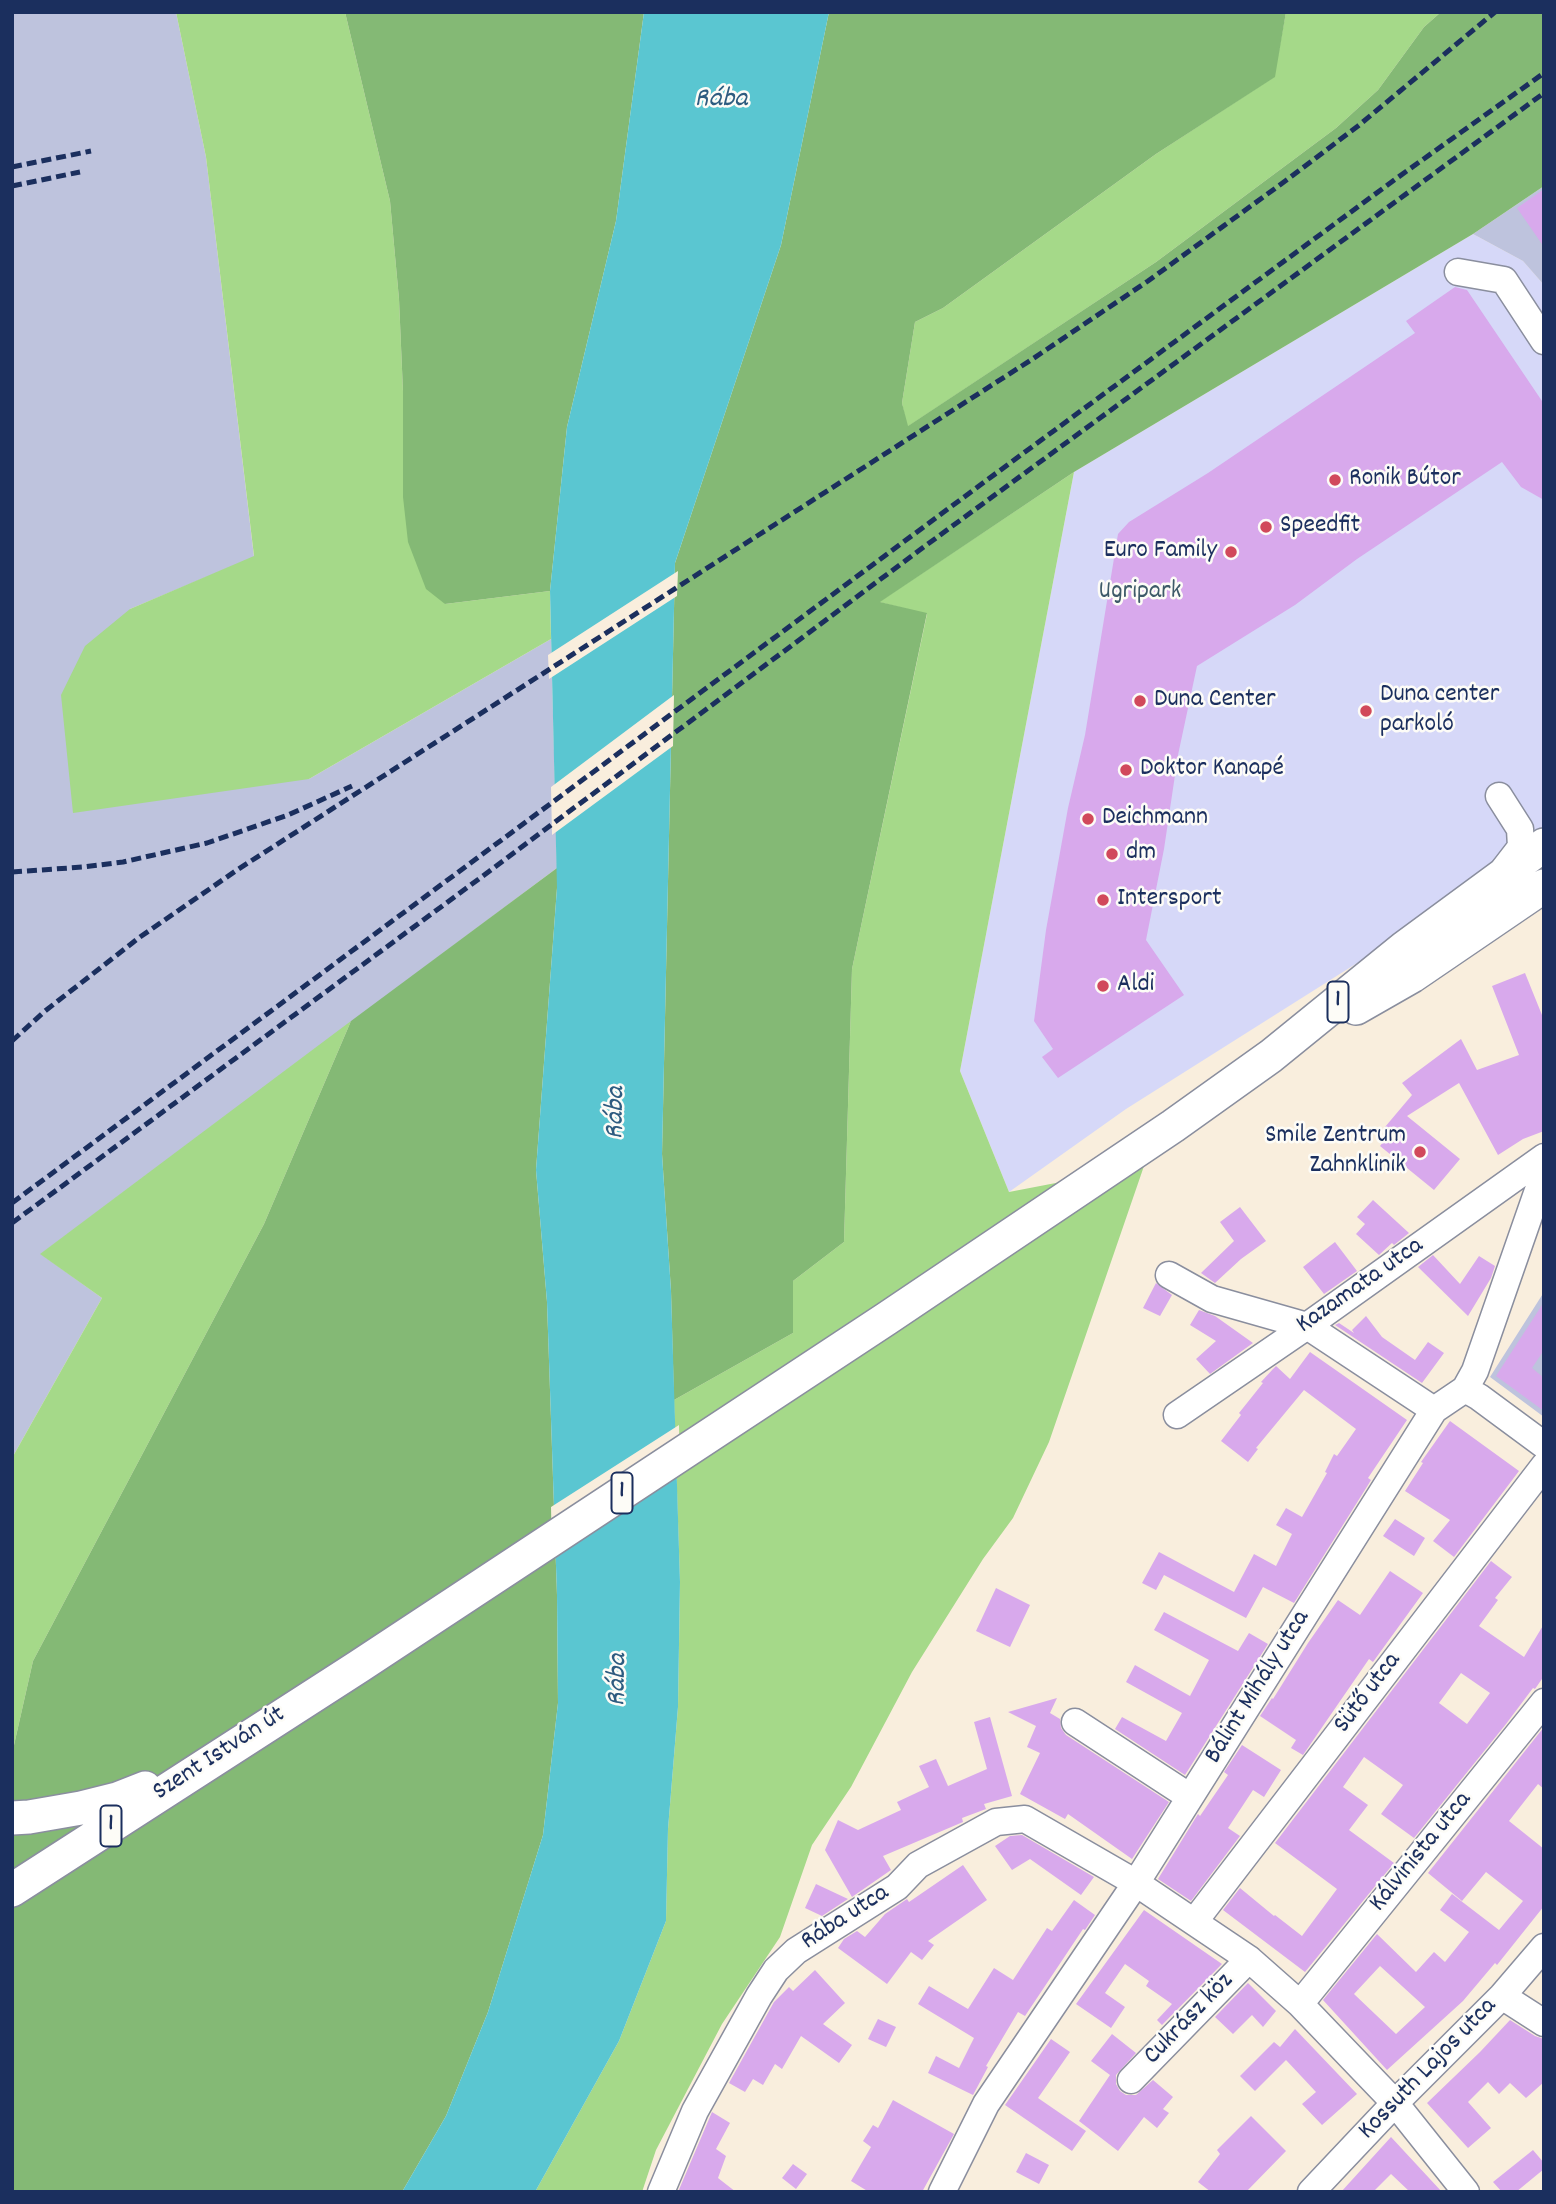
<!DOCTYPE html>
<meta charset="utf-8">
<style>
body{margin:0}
#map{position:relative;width:1556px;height:2204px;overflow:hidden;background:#f9eedd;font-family:Dekko,sans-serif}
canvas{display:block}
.frame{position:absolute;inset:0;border:14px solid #1b2f5e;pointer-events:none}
</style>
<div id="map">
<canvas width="1556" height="2204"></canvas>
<div class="frame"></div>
</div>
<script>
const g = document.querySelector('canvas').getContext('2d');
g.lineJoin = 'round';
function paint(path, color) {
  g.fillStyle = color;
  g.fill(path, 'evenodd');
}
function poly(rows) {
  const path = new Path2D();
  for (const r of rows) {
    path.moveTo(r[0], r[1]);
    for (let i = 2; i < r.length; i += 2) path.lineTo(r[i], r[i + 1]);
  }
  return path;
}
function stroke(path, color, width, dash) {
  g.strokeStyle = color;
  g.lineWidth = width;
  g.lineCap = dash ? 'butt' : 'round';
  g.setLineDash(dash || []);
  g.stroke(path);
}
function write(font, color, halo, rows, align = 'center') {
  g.font = font + ' Dekko,sans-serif';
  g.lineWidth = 5;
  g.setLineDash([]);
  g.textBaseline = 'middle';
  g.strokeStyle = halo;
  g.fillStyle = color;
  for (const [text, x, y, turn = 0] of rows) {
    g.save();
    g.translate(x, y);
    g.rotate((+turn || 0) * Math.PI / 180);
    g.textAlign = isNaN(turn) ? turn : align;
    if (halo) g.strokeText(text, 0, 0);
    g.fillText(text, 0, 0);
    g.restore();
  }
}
const built = poly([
 [1473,234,1523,261,1544,285,1544,845,1126,1109,1009,1192,960,1071,1074,472]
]);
const industrial = poly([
 [12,12,176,12,206,157,254,557,130,609,309,779,551,639,557,868,41,1254,102,1298,12,1458],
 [1544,186,1544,285,1523,261,1473,234],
 [1544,1292,1544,1417,1490,1377]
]);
const green = poly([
 [176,12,345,12,390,201,399,299,403,392,445,604,550,591,551,639,309,779,73,813,61,695,85,646,130,609,254,556,206,157],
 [1286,12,1441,12,1424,27,1378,90,1336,128,1156,262,907,427,902,403,915,322,943,308,1156,154,1274,77],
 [1074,472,960,1071,1009,1192,1144,1166,1049,1442,1013,1518,983,1559,912,1672,851,1787,812,1845,780,1937,722,2024,656,2150,642,2192,535,2192,619,2041,666,1921,668,1829,678,1707,680,1582,674,1400,793,1333,793,1281,844,1242,852,969,927,614,879,602],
 [351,1021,264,1224,33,1661,12,1754,12,1458,102,1298,40,1254]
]);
const forest = poly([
 [345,12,644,12,616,221,567,427,550,591,445,604,426,589,408,542,403,497,403,392,399,299,390,201],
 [829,12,1286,12,1275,77,1156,154,943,308,915,322,902,403,908,426,1156,262,1336,128,1378,90,1424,27,1441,12,1544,12,1544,186,1473,234,1074,472,880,602,927,613,852,969,844,1242,793,1281,793,1333,674,1400,671,1291,662,1154,675,563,781,245],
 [557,868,557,888,536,1170,547,1302,557,1595,558,1703,543,1835,488,2012,446,2116,402,2192,12,2192,12,1754,33,1661,264,1224,351,1021]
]);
const water = poly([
 [644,12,829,12,781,245,675,563,662,1154,671,1291,680,1582,678,1707,668,1829,666,1921,619,2041,535,2192,402,2192,446,2116,488,2012,543,1835,558,1703,557,1595,547,1302,536,1170,557,888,550,591,567,427,616,221]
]);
const pier = poly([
 [678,571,677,596,549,679,548,655],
 [674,695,673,746,552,835,551,787],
 [679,1425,680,1473,552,1556,551,1507]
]);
const building = poly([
 [1544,189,1544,247,1517,208],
 [1455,287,1467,290,1544,404,1544,500,1521,487,1502,462,1357,559,1295,605,1197,666,1178,755,1164,849,1146,940,1184,995,1058,1078,1042,1057,1053,1049,1034,1021,1046,930,1068,808,1085,735,1118,534,1129,522,1208,473,1415,333,1406,321],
 [1525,973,1544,1020,1544,1131,1523,1139,1498,1155,1459,1083,1407,1116,1460,1159,1434,1190,1380,1146,1391,1132,1385,1127,1412,1095,1402,1083,1461,1039,1477,1070,1519,1055,1492,986],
 [1373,1200,1409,1233,1394,1245,1392,1243,1379,1255,1356,1234,1365,1224,1357,1217],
 [1240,1207,1266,1241,1241,1259,1215,1283,1201,1273,1234,1241,1220,1222],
 [1335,1242,1357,1271,1324,1294,1303,1267],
 [1433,1255,1460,1284,1479,1256,1495,1266,1491,1278,1468,1316,1418,1267],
 [1156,1283,1172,1295,1160,1316,1143,1308],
 [1544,1302,1544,1350,1532,1368,1544,1378,1544,1411,1496,1376],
 [1199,1310,1215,1316,1253,1343,1210,1374,1196,1359,1216,1341,1190,1325],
 [1366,1316,1382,1337,1415,1360,1428,1342,1444,1353,1422,1383,1335,1325,1339,1323,1354,1333,1352,1330],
 [1310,1352,1407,1420,1368,1478,1371,1480,1368,1485,1294,1603,1263,1587,1246,1618,1164,1575,1156,1590,1142,1583,1159,1552,1234,1592,1254,1554,1276,1566,1292,1534,1276,1525,1286,1508,1302,1517,1327,1473,1325,1472,1334,1454,1337,1456,1356,1429,1304,1390,1256,1448,1258,1449,1248,1462,1221,1441,1241,1415,1239,1413,1263,1383,1261,1382,1273,1369,1276,1366,1290,1379],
 [1450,1421,1519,1471,1454,1557,1433,1541,1450,1520,1405,1491,1423,1463,1421,1462],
 [1395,1519,1425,1538,1414,1556,1383,1536],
 [1491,1561,1512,1577,1495,1598,1498,1600,1479,1626,1524,1657,1544,1624,1544,1676,1535,1689,1533,1688,1506,1724,1414,1838,1381,1814,1403,1785,1364,1757,1343,1787,1368,1805,1349,1830,1394,1863,1305,1972,1223,1910,1240,1888,1274,1916,1275,1915,1302,1936,1337,1889,1275,1843],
 [1461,1673,1490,1693,1467,1724,1439,1703],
 [1390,1571,1423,1593,1373,1662,1369,1659,1303,1755,1291,1748,1296,1740,1260,1716,1272,1698,1273,1699,1308,1643,1338,1600,1360,1615],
 [996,1588,1030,1605,1010,1647,976,1631],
 [1164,1612,1238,1651,1249,1633,1268,1644,1185,1775,1115,1729,1122,1717,1166,1741,1182,1713,1126,1682,1135,1665,1190,1696,1209,1660,1154,1630],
 [1057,1698,1050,1713,1060,1719,1061,1728,1066,1735,1169,1802,1132,1859,1068,1814,1065,1819,1020,1794,1040,1753,1027,1747,1036,1726,1008,1712],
 [990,1717,1012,1796,984,1804,986,1809,962,1818,963,1822,883,1856,891,1870,852,1897,825,1850,838,1820,858,1830,901,1810,897,1802,929,1787,919,1766,936,1759,948,1786,987,1769,974,1722],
 [1544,1727,1544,1789,1538,1784,1509,1821,1544,1849,1544,1906,1497,1965,1495,1963,1463,2001,1387,2070,1323,2000,1377,1934,1416,1972,1434,1952,1445,1962,1469,1932,1440,1910,1452,1894,1499,1930,1523,1901,1486,1872,1462,1901,1428,1873],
 [1380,1966,1425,2007,1396,2034,1354,1994],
 [1242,1745,1281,1770,1264,1797,1253,1790,1228,1828,1240,1836,1191,1901,1158,1879,1198,1814,1200,1816,1228,1775,1224,1772],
 [1022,1835,1094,1877,1081,1895,1030,1859,1012,1870,995,1846,1010,1836],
 [963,1865,987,1900,928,1941,934,1945,922,1960,911,1952,887,1984,838,1948,844,1939,857,1931,865,1937,885,1914,907,1899,909,1902],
 [816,1884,848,1899,822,1916,805,1908],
 [1074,1900,1095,1915,1085,1930,1083,1929,1025,2016,1018,2012,986,2066,988,2067,973,2095,928,2073,936,2056,959,2068,974,2038,918,2004,929,1986,968,2009,994,1968,1013,1980,1047,1928,1052,1931],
 [1144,1910,1222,1964,1162,2025,1157,2020,1172,2004,1146,1986,1149,1981,1125,1964,1105,1993,1125,2007,1111,2028,1076,2004],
 [815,1970,845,2003,823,2024,852,2045,839,2063,801,2036,782,2069,775,2064,763,2085,753,2079,745,2092,729,2083,774,2002,789,1987,793,1991],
 [1248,1983,1276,2011,1263,2027,1252,2015,1233,2034,1215,2017],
 [878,2019,896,2027,886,2047,868,2039],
 [1510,2020,1535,2036,1544,2039,1544,2082,1526,2098,1510,2083,1499,2094,1488,2082,1468,2102,1491,2128,1468,2148,1427,2103,1480,2052],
 [1295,2029,1357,2094,1322,2125,1302,2104,1316,2092,1286,2060,1255,2091,1240,2076,1274,2042,1280,2047],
 [1112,2034,1136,2053,1116,2075,1116,2084,1120,2091,1126,2095,1136,2095,1153,2080,1173,2097,1163,2109,1169,2113,1157,2128,1144,2117,1118,2151,1079,2121,1110,2075,1091,2061],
 [1051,2039,1070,2052,1038,2098,1086,2131,1072,2151,1005,2105],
 [893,2100,954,2134,922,2192,869,2192,851,2181,871,2147,863,2141,873,2125,878,2128],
 [712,2112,730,2123,716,2149,726,2156,718,2178,736,2192,678,2192],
 [1251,2116,1286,2151,1246,2192,1211,2192,1198,2182,1220,2154,1217,2150],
 [1391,2137,1442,2192,1410,2192,1391,2174,1373,2192,1341,2192],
 [1533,2150,1544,2163,1544,2169,1516,2192,1502,2192,1493,2182],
 [1026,2153,1049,2165,1039,2184,1016,2172],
 [793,2164,807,2174,796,2189,782,2178]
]);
const minor = poly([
 [1458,272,1504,280,1544,341],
 [1499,796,1520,829,1521,847,1504,869],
 [1169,1275,1212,1299,1307,1326,1434,1410],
 [1465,1389,1479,1397,1544,1445],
 [1177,1415,1307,1326,1544,1157],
 [1075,1722,1190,1797],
 [1194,1922,1544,1466],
 [1502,1996,1544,2023],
 [1300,2004,1544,1702],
 [1131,2080,1249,1959],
 [661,2192,695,2111,759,1996,776,1970,796,1951,897,1887,918,1865,996,1822,1025,1819,1136,1883,1249,1959,1300,2004,1395,2103,1466,2192],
 [942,2192,986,2104,1136,1883,1434,1410,1465,1389,1475,1371,1544,1173],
 [1311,2192,1395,2103,1502,1996,1544,1947]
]);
const major = poly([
 [1356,1008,1412,976,1544,886],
 [12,1818,29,1817,81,1808,117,1799,145,1788],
 [12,1890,358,1667,886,1319,1173,1126,1271,1056,1404,948,1544,845]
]);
const rail = poly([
 [12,167,91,151],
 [12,186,80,172],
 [12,872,83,867,123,862,207,843,288,815,352,786],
 [12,1041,45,1011,140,937,237,870,1031,360,1148,281,1288,179,1358,126,1495,12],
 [12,1203,987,480,1397,178,1544,73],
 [12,1223,468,887,921,549,1544,93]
]);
const markers = [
 [1335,480,7,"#d1495b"],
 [1266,527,7,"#d1495b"],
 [1231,552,7,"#d1495b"],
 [1140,701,7,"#d1495b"],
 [1366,711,7,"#d1495b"],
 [1126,770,7,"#d1495b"],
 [1088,819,7,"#d1495b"],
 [1112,854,7,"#d1495b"],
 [1103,900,7,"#d1495b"],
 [1103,986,7,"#d1495b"],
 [1420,1152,7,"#d1495b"]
];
const shields = [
 [1338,1002,21],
 [622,1493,21],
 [111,1826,21]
];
const shieldNames = [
 ["1",1338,1002],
 ["1",622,1493],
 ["1",111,1826]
];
const poiNames = [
 ["Ronik Bútor",1349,480],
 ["Speedfit",1280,527],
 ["Euro Family",1217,552,"right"],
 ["Duna center",1380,696],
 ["parkoló",1380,726],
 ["Duna Center",1154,701],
 ["Doktor Kanapé",1140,770],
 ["Deichmann",1102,819],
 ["dm",1126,854],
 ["Intersport",1117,900],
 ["Aldi",1117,986],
 ["Smile Zentrum",1406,1137,"right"],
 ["Zahnklinik",1406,1167,"right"]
];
const parkNames = [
 ["Ugripark",1140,593]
];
const streetNames = [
 ["Kazamata utca",1361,1287,-35],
 ["Bálint Mihály utca",1259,1688,-58],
 ["Sütő utca",1369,1694,-53],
 ["Szent István út",220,1755,-33],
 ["Kálvinista utca",1422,1853,-51],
 ["Rába utca",846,1919,-33],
 ["Cukrász köz",1190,2020,-46],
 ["Kossuth Lajos utca",1429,2070,-46]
];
const waterNames = [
 ["Rába",721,101],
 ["Rába",618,1113,-89],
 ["Rába",620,1680,-89]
];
paint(built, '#d6d8f8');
paint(industrial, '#bec3dd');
paint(green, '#a5d989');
paint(forest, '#84b975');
paint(water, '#5ac6d1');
paint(pier, '#f9eedd');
paint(building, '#d8a9ec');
stroke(minor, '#8a8e9e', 29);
stroke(major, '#8a8e9e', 36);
stroke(minor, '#fff', 26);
stroke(major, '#fff', 33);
stroke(rail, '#1b2f5e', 5, [10, 5]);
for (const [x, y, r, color] of markers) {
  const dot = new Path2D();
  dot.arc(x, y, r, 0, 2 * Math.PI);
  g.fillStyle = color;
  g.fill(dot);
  stroke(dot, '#fdfcf7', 2.5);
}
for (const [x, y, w] of shields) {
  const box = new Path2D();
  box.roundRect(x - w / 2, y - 20.5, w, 41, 5);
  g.fillStyle = '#fdfcf7';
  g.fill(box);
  stroke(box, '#1b2f5e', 2);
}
write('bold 24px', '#1b2f5e', null, shieldNames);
write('26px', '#1b2f5e', '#fdfcf7', poiNames, 'left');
write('26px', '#3e5a69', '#fdfcf7', parkNames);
write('26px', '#1b2f5e', '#fdfcf7', streetNames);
write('italic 28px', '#2e5c80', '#fdfcf7', waterNames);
</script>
